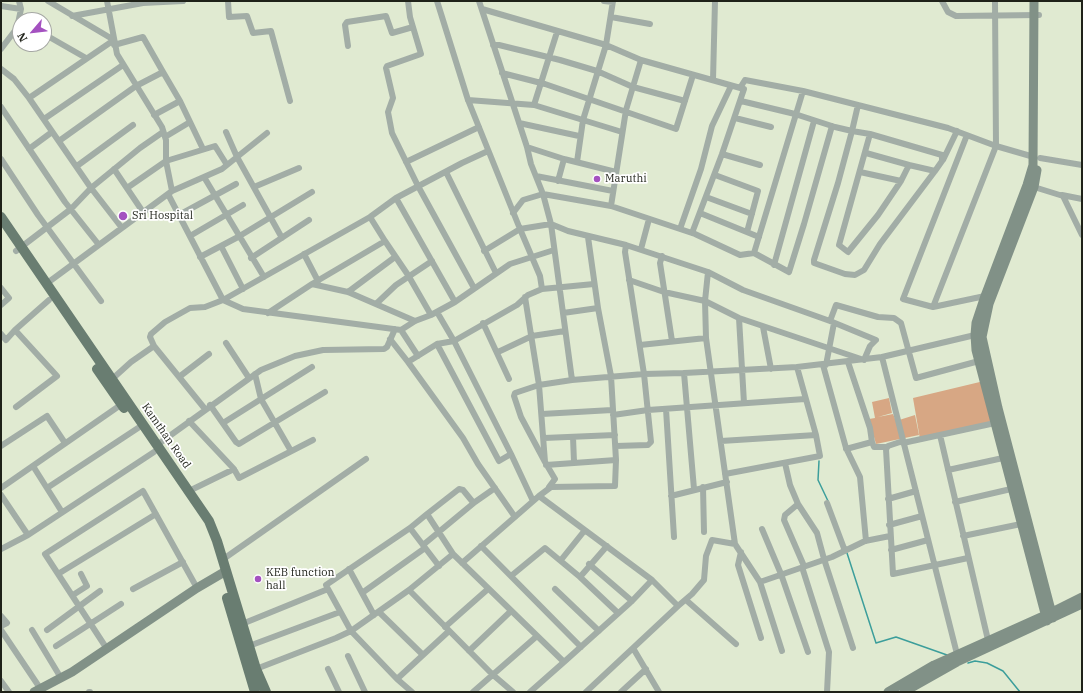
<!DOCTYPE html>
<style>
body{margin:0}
#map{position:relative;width:1083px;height:693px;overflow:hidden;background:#e0ead1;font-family:"IBM Plex Serif",serif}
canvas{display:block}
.frame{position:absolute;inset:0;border:2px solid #1f2219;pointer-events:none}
.north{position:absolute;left:12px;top:12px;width:40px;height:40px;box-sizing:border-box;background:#fff;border:1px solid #a5a7a3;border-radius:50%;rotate:242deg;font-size:11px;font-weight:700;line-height:16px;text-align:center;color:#1f2219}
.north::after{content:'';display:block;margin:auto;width:14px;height:18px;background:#a451c0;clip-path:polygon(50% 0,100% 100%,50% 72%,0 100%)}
</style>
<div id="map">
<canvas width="1083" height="693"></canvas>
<div class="frame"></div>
<div class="north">N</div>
</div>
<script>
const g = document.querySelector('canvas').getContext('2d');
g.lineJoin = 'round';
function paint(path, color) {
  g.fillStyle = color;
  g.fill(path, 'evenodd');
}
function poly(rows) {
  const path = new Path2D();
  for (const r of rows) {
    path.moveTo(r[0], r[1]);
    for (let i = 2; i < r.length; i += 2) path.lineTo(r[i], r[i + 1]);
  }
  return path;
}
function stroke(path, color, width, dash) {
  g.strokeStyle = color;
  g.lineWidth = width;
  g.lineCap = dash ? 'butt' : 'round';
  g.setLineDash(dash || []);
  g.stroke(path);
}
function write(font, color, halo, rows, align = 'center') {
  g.font = font + ' "IBM Plex Serif",serif';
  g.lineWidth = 3.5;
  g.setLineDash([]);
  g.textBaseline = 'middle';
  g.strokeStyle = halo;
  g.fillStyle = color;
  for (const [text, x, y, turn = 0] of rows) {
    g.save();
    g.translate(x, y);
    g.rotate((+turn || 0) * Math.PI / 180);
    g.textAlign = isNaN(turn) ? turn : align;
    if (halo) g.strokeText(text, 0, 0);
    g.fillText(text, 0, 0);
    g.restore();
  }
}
const green = poly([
 [984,381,995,423,920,439,913,398],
 [889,398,892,413,878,417,893,414,896,421,915,415,919,435,876,444,869,419,875,418,872,402]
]);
const stream = poly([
 [819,461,818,480,828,501],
 [847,553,876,643,896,637,947,655],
 [968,663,975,661,987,663,1003,671,1020,692]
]);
const street = poly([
 [48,1,114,40],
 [107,1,117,54,162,127,166,140,166,161,172,191],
 [228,1,229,17,247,16,253,33,271,31,290,101],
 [408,1,410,17,421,54,387,66,386,68,393,98,388,112,392,133,418,186,474,288],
 [437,1,468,100,520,229,484,251],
 [479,1,527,147,564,159,616,172],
 [604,1,613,2],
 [942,1,948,12,956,16,1039,15],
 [1,6,21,9],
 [482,9,606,45,641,60,744,89,722,154,692,233],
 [72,16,143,3,183,1],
 [611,17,650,24],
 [44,34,86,58],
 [114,45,143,37,163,72,180,101,154,115],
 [493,45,499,45,560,60,597,71,633,87,685,101],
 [348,46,345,25,347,22,386,16,392,33,413,27],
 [1,49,17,28,21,9,19,1],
 [1,69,14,79,29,98,91,188,122,228],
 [502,73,545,84,676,129,693,75],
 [713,80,715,1],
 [740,88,745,80,803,91,948,128,996,146,1034,157],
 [29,98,114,40],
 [468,100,534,105,622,132],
 [180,101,203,149],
 [741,101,795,114,835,127,852,131,870,134,942,155,942,161,935,171,880,244,864,270,855,275,845,274,814,263,814,260,838,183,852,131,858,105],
 [534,105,557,32],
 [1,107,65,202,99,245],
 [735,118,771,127],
 [44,119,123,65],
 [519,123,579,136],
 [226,132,237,157,282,238],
 [870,134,839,245,848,252,878,215,901,181,909,165,935,171],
 [967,135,903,299,933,307,996,146,995,1],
 [165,137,190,122],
 [59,141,136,86,163,72],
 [527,147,531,164,543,194,551,224,572,380],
 [29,149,52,132],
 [866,153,909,165],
 [722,154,760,165],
 [1040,158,1082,165],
 [1,159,38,215,101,301],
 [943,160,957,131],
 [406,162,479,127],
 [577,162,583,120,606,45,613,1],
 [77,166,133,125],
 [114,169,143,212],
 [446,172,496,273],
 [860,172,901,181],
 [715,175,758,191,747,232],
 [536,176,613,191],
 [204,177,264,277],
 [558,181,564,159],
 [254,187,299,168],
 [1034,187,1063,196,1082,235],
 [127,188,166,161,215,146,227,165],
 [168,194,223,300,370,217,396,198,462,163,488,151],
 [1062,195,1082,199],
 [706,197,752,214],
 [396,198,455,302],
 [611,206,626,110,641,60],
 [513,213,523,200,543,194,611,206,695,234,740,255,754,253,789,272,804,224,832,126],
 [700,213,759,237],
 [179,215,236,184],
 [370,217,385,241,312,284,348,292,415,321],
 [680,229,701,169,712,126,731,86],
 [190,236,243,205],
 [385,241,408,275,431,315],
 [626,245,708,272,743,290,830,321,876,340,870,346,864,360,739,318,705,301,664,292,629,280],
 [221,246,243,289],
 [641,249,649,219],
 [16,251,71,209,91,188,140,148,163,132],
 [754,253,803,91],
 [304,254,318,281],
 [662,256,660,263,672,341],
 [200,257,238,237,312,192],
 [251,258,309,220],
 [774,265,814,121],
 [708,272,705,301,706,338,735,544,760,582,832,557,865,541,890,536],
 [46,284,172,191,222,169,267,133],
 [1,288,9,298,1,305],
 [542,289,540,276,520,229,551,224,568,231,626,245,625,252,644,374,651,442,648,445,616,446],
 [348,292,395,257],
 [525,297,539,385,545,462,555,479,549,487],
 [377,303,396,285,432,261],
 [933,307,985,296],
 [437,312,454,341,511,454],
 [268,313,312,284],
 [563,313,598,308],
 [739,318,744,403],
 [830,321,836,305,878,317,894,318,901,323,916,378,979,361],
 [483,323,509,379],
 [763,327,771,369],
 [1,334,6,340,15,330],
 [390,339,408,362],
 [226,343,249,378],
 [437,344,408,362,463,438,478,464,515,517],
 [640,345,706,338],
 [498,352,532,336,565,331],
 [418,356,401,330,415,321,431,315,455,302,510,264,554,250],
 [882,357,957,654],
 [848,362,870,428,872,442,874,447,887,447],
 [823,365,846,448,860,477,866,541],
 [826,365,834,323],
 [797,367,882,357,975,335],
 [255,374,261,399,291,451],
 [179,377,209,354],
 [110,381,131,362,154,346],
 [210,405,236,442,239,444,325,392],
 [16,407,57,376,15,330,49,300],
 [205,409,154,346,150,337,151,334,165,322,190,308,205,307,223,300,243,309,401,330],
 [666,409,674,537],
 [542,414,612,410],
 [613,415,648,410,805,399],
 [189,421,234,469],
 [223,423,312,367],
 [940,435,988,640],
 [573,437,574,462],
 [544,438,615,435],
 [721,441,816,435],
 [903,441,888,446,886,449,893,574,968,558],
 [903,443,995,423],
 [157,445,261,370,295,356,323,350,384,349,387,347,395,329],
 [1,446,47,416,65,443],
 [846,449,872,442],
 [545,462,521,417,514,396,515,393,539,385,572,380,644,374,684,373],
 [785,463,790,485,798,504,817,533,824,559,853,648],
 [546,465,616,460],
 [33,466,62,512],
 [948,470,1003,458],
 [703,487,704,532],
 [1,488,122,404],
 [47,488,138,428],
 [694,489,684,373,797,367,816,435,820,456,725,474],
 [189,491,234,469,239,478,313,440],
 [1,495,28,535],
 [539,496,551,487,615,486,616,460,611,376,598,308,588,237],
 [671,496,727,482],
 [888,499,916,491],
 [533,501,511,454,499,461,437,344,454,341,517,305,528,295,542,289,594,284],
 [955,502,1011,489],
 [827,503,845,551],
 [798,504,785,515,784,520,804,566],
 [427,514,459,489,463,490,472,501,475,502,495,488],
 [889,525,922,516],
 [410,528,439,566],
 [762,529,781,574,808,652],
 [963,536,1021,524],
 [423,545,475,502],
 [481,546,581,647],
 [607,546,580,577,618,613],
 [1,549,28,535,154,452],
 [891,550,928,540],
 [741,552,738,565,761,638],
 [222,560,366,459],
 [561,560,585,530],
 [462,563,539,496,652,580,678,606,586,692],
 [589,564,632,601],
 [802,567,829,652,827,692],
 [349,569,374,615],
 [58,574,156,514],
 [511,576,545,548,580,577],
 [760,582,782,651],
 [133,589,183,562],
 [328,589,326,585,410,528,427,514,453,554],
 [555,589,599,631],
 [409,590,492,674,513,692],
 [362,593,425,548],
 [73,595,87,586,81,574],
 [686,600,736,644],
 [678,606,692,594,704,580,706,556,712,540,735,544],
 [379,612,423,655],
 [1,616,7,623,1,626],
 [242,624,328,589,351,631,397,679,412,692],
 [445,627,488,589],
 [1,630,40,688],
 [32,630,61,678],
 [47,630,100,591],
 [56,646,121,604],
 [249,646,340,612],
 [633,648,659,692],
 [107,649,45,554,143,491,197,588],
 [469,651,511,611],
 [348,656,365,692],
 [564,662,632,601,652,580],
 [256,669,336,638,351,631,409,590,453,554,564,662,530,692],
 [328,669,339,692],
 [397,679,449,631],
 [1,681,9,692],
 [89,692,90,692],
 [473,692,537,636],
 [621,692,646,669]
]);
const secondary = poly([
 [1034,1,1033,165,1027,185,985,296,976,323,975,335,976,350,1047,621],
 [1037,170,1034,187,989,304,982,337,998,408,1053,618],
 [34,692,72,672,197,588,226,571],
 [888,692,934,665,1052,612,1082,597],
 [904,692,957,662,1082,604]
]);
const primary = poly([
 [1,217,209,521,217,541,256,669,266,692],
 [97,369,124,408],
 [227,598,255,692]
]);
const markers = [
 [597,179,4,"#a451c0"],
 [123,216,5,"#a451c0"],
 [258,579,4,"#a451c0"]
];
const poiNames = [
 ["Maruthi",605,179],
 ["Sri Hospital",132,216],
 ["KEB function",266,573],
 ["hall",266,586]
];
const streetNames = [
 ["Kamthan Road",166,436,55]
];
paint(green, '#d7a784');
stroke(stream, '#3c9e9b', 1.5);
stroke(street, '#a2ada6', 6);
stroke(secondary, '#819187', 9);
stroke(primary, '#697d71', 10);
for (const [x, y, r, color] of markers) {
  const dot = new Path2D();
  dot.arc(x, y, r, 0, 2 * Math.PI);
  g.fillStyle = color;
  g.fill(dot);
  stroke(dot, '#fff', 1.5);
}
write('11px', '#1f2219', '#fff', poiNames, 'left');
write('11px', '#1f2219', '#fff', streetNames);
</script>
